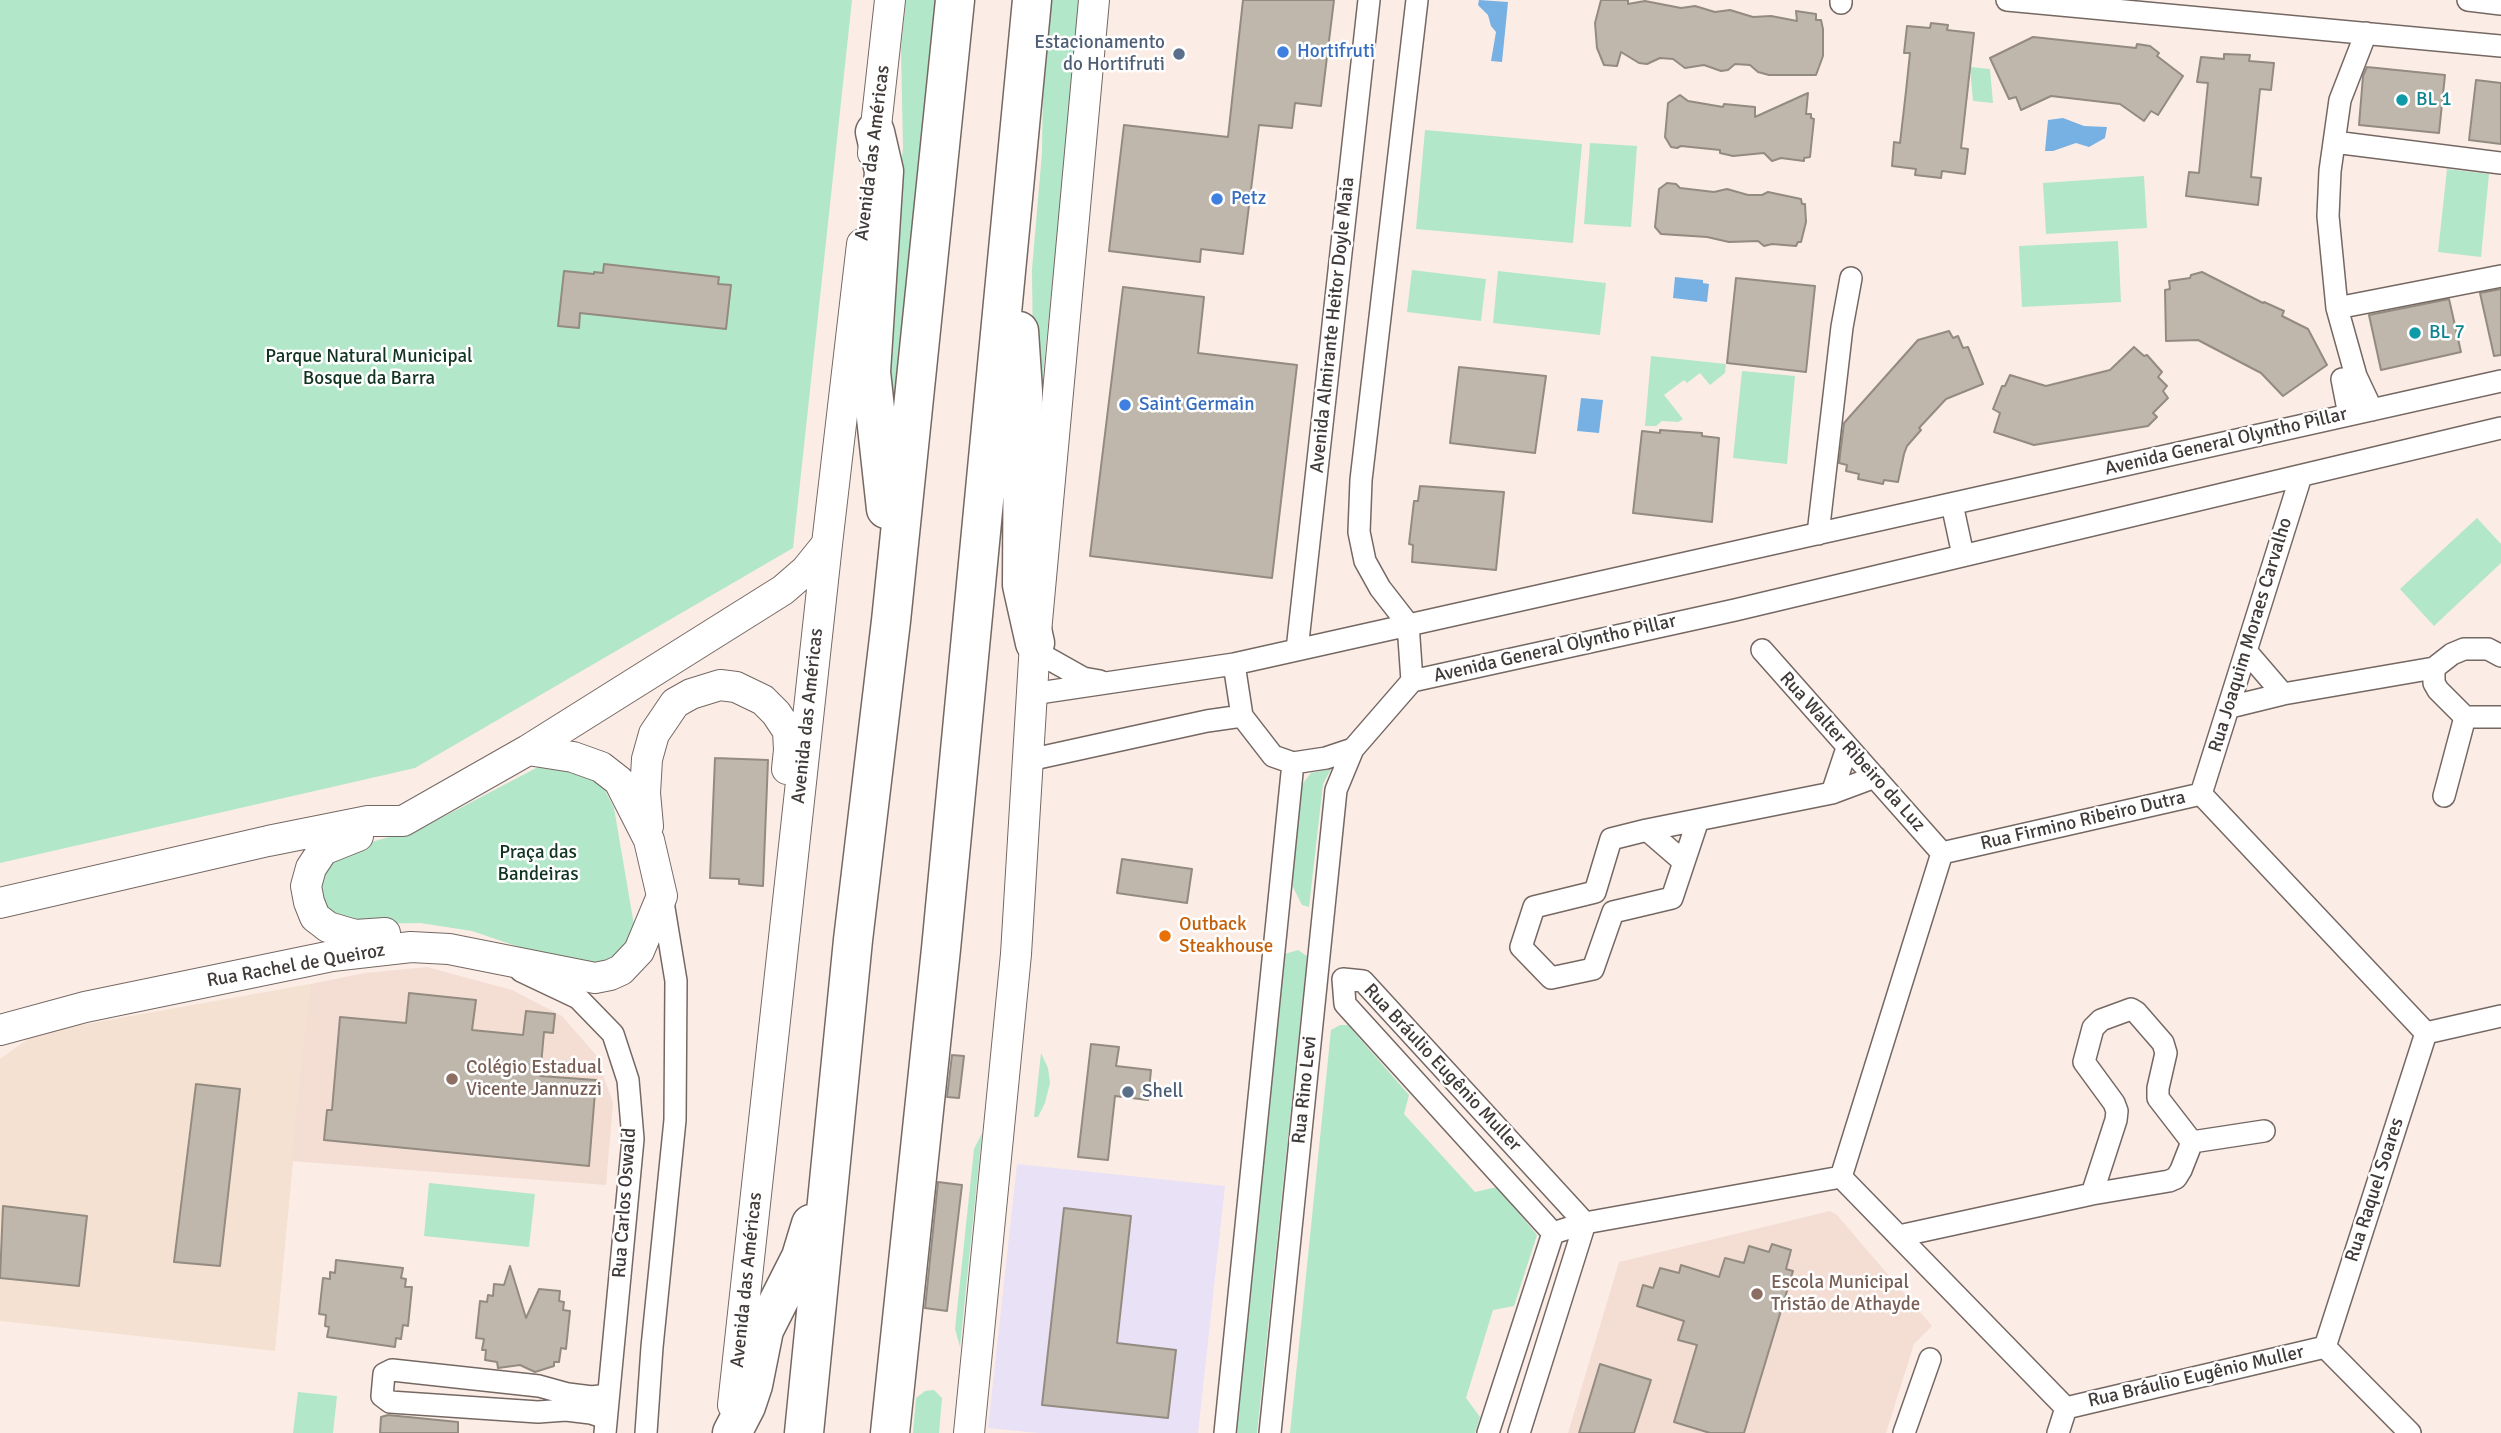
<!DOCTYPE html>
<meta charset="utf-8">
<style>
body{margin:0}
canvas{display:block;background:#fbece6}
</style>
<canvas width="2501" height="1433"></canvas>
<script>
const g = document.querySelector('canvas').getContext('2d');
g.lineJoin = 'round';
function paint(path, color) {
  g.fillStyle = color;
  g.fill(path, 'evenodd');
}
function poly(rows) {
  const path = new Path2D();
  for (const r of rows) {
    path.moveTo(r[0], r[1]);
    for (let i = 2; i < r.length; i += 2) path.lineTo(r[i], r[i + 1]);
  }
  return path;
}
function stroke(path, color, width, dash) {
  g.strokeStyle = color;
  g.lineWidth = width;
  g.lineCap = dash ? 'butt' : 'round';
  g.setLineDash(dash || []);
  g.stroke(path);
}
function write(font, color, halo, rows, align = 'center') {
  g.font = font + ' Signika,sans-serif';
  g.lineWidth = 5;
  g.setLineDash([]);
  g.textBaseline = 'middle';
  g.strokeStyle = halo;
  g.fillStyle = color;
  for (const [text, x, y, turn = 0] of rows) {
    g.save();
    g.translate(x, y);
    g.rotate((+turn || 0) * Math.PI / 180);
    g.textAlign = isNaN(turn) ? turn : align;
    if (halo) g.strokeText(text, 0, 0);
    g.fillText(text, 0, 0);
    g.restore();
  }
}
const commercial = poly([
 [310,984,275,1351,0,1321,0,1059,36,1033]
]);
const built = poly([
 [427,967,512,990,562,1016,596,1055,613,1103,606,1185,291,1161,310,984,365,973],
 [1830,1211,1837,1215,1932,1326,1914,1344,1886,1433,1568,1433,1619,1262]
]);
const medical = poly([
 [1017,1164,1225,1186,1198,1433,1039,1433,988,1428]
]);
const green = poly([
 [0,0,852,0,793,548,415,768,0,863],
 [906,0,944,0,896,460,881,347,903,148,901,48],
 [1044,0,1081,0,1037,434,1033,354,1032,269,1042,153],
 [1970,67,1990,69,1993,103,1973,101],
 [1425,130,1582,144,1573,243,1416,229],
 [1590,143,1637,146,1631,227,1584,224],
 [2447,169,2489,174,2481,257,2438,252],
 [2144,176,2147,228,2046,234,2043,183],
 [2118,241,2121,302,2022,307,2019,246],
 [1412,270,1486,279,1481,321,1407,312],
 [1498,271,1606,283,1600,335,1493,323],
 [1651,356,1726,364,1725,373,1710,385,1700,373,1687,383,1684,380,1664,395,1683,419,1678,422,1662,421,1656,426,1645,426],
 [1742,371,1795,376,1787,464,1733,458],
 [2477,518,2501,544,2501,563,2434,626,2400,589],
 [540,766,591,776,604,788,614,808,634,925,623,952,610,964,584,969,472,931,420,923,361,924,343,921,327,909,321,890,323,874,329,863,347,849,424,827],
 [1331,769,1323,784,1309,907,1302,905,1291,883,1300,787,1311,773],
 [1298,950,1307,956,1257,1433,1236,1433,1285,954],
 [1340,1025,1348,1025,1409,1095,1404,1114,1475,1192,1497,1187,1537,1235,1514,1306,1493,1310,1466,1398,1480,1417,1475,1433,1290,1433,1331,1030],
 [1041,1053,1048,1068,1050,1083,1045,1103,1038,1117,1034,1117],
 [982,1133,960,1347,955,1329,974,1149],
 [429,1183,535,1194,529,1247,424,1236],
 [934,1390,942,1398,939,1433,913,1433,916,1398,925,1391],
 [298,1392,337,1396,333,1433,293,1433]
]);
const water = poly([
 [1479,0,1508,2,1502,62,1491,61,1496,32,1491,26,1488,15,1478,5],
 [2063,118,2084,126,2107,127,2105,138,2089,147,2076,143,2053,151,2045,151,2048,120],
 [1675,277,1703,280,1703,283,1709,284,1707,302,1673,298],
 [1581,398,1603,400,1599,433,1577,431]
]);
const building = poly([
 [1243,0,1334,0,1321,106,1295,103,1292,128,1259,125,1243,254,1201,249,1200,262,1109,251,1124,125,1228,137,1243,0],
 [1601,0,1628,0,1628,4,1645,1,1681,8,1695,6,1715,12,1730,10,1753,17,1771,16,1797,21,1796,11,1816,14,1816,20,1821,20,1823,29,1823,56,1816,75,1769,75,1758,72,1750,65,1735,64,1728,70,1721,71,1704,65,1685,68,1673,59,1660,58,1647,64,1639,63,1621,52,1617,66,1604,65,1597,48,1595,23,1601,0],
 [1931,23,1948,25,1947,30,1974,33,1961,148,1968,149,1965,174,1942,171,1941,178,1915,175,1916,169,1892,166,1894,142,1900,143,1906,91,1910,53,1904,53,1907,26,1930,28,1931,23],
 [2033,37,2136,48,2137,44,2150,46,2159,53,2157,56,2183,76,2158,115,2151,111,2144,121,2120,104,2051,96,2021,110,2016,97,2009,99,1990,58,2033,37],
 [2224,54,2250,55,2249,61,2274,63,2271,90,2260,89,2251,177,2261,178,2258,205,2186,196,2189,172,2199,173,2208,83,2197,82,2201,57,2224,59,2224,54],
 [2367,67,2445,75,2439,133,2359,125,2363,76,2367,67],
 [2476,80,2501,83,2501,144,2469,140,2476,80],
 [1808,93,1806,114,1811,114,1811,118,1814,119,1810,157,1804,158,1804,161,1781,158,1772,161,1764,153,1733,156,1720,153,1720,150,1681,146,1677,148,1671,147,1665,137,1668,103,1680,95,1688,101,1723,107,1724,104,1755,107,1755,117,1808,93],
 [1667,183,1676,184,1680,188,1714,192,1727,189,1748,195,1762,195,1768,192,1801,199,1802,204,1805,204,1806,222,1801,242,1798,242,1796,246,1772,244,1764,246,1758,241,1729,242,1707,237,1661,234,1655,227,1659,189,1667,183],
 [604,264,719,277,718,284,731,285,726,329,580,313,579,328,558,326,564,271,594,274,594,272,603,273,604,264],
 [2202,272,2263,303,2264,302,2284,311,2282,316,2308,329,2327,365,2283,396,2261,373,2198,340,2166,341,2165,290,2170,289,2169,281,2190,278,2191,275,2202,272],
 [1736,278,1815,286,1806,372,1727,363,1736,278],
 [1123,287,1204,297,1198,353,1297,365,1272,578,1090,556,1123,287],
 [2501,289,2501,355,2494,356,2480,293,2501,289],
 [2449,299,2461,352,2381,370,2369,315,2449,299],
 [1949,331,1953,338,1958,336,1963,348,1968,347,1983,384,1946,399,1919,428,1921,430,1907,446,1904,454,1898,482,1884,480,1883,484,1858,479,1859,474,1846,471,1847,465,1839,463,1844,423,1918,340,1949,331],
 [2134,347,2144,356,2147,355,2162,372,2158,377,2167,386,2163,391,2168,398,2153,413,2157,417,2148,426,2034,445,1994,432,2000,413,1993,409,2002,386,2005,386,2010,375,2046,386,2110,370,2134,347],
 [1459,367,1546,376,1535,453,1450,443,1459,367],
 [1660,430,1702,433,1702,436,1719,438,1712,522,1633,513,1642,431,1660,433,1660,430],
 [1420,486,1504,492,1496,570,1412,562,1413,545,1409,544,1414,501,1418,501,1420,486],
 [715,758,768,760,763,886,739,884,739,879,710,878,715,758],
 [1122,859,1192,869,1187,903,1117,893,1122,859],
 [409,993,476,1000,472,1030,523,1035,526,1011,555,1014,553,1033,544,1032,540,1076,596,1080,589,1166,324,1140,327,1110,332,1110,340,1017,406,1023,409,993],
 [1091,1044,1119,1047,1116,1066,1151,1070,1148,1100,1115,1096,1108,1160,1078,1157,1091,1044],
 [952,1055,964,1056,959,1098,947,1097,952,1055],
 [196,1084,240,1089,220,1266,174,1262,196,1084],
 [938,1182,962,1185,947,1311,925,1308,938,1182],
 [3,1206,87,1216,79,1286,0,1278,3,1206],
 [1064,1208,1131,1216,1117,1343,1176,1350,1168,1418,1042,1405,1064,1208],
 [1772,1244,1791,1250,1786,1269,1793,1271,1744,1433,1710,1433,1674,1422,1697,1345,1678,1340,1684,1321,1637,1306,1643,1285,1653,1288,1660,1268,1679,1273,1681,1265,1719,1277,1725,1258,1744,1263,1749,1246,1769,1252,1772,1244],
 [336,1260,403,1268,401,1278,406,1279,405,1287,412,1287,408,1326,403,1325,401,1339,396,1338,395,1347,327,1337,329,1327,325,1326,326,1315,319,1314,323,1278,330,1279,330,1272,335,1273,336,1260],
 [510,1266,526,1318,539,1289,560,1291,559,1301,564,1302,563,1310,570,1311,566,1349,561,1348,559,1362,554,1362,554,1366,535,1372,520,1365,498,1368,497,1362,485,1360,486,1350,482,1350,484,1339,476,1338,480,1301,487,1302,488,1295,493,1296,494,1284,504,1285,510,1266],
 [1600,1364,1651,1380,1634,1433,1579,1433,1600,1364],
 [388,1415,458,1422,458,1433,380,1433,381,1417,388,1415]
]);
const street = poly([
 [2007,0,2501,46],
 [2468,0,2501,4],
 [1841,3,1841,0],
 [2366,33,2340,100,2330,171,2328,216,2337,308,2356,376,2372,410],
 [2334,142,2501,163],
 [2337,308,2501,276],
 [2342,379,2349,415],
 [1952,504,1963,555],
 [1818,534,1842,327,1851,278],
 [1408,624,1380,588,1365,561,1359,532,1361,480,1417,0],
 [1408,624,1412,681],
 [1297,650,1369,0],
 [1762,650,1942,853],
 [1035,651,1083,678,1100,681],
 [2246,651,2283,694],
 [1234,664,1242,716],
 [2434,668,2452,654,2464,649,2488,649,2501,656],
 [1032,694,1234,664,2501,381],
 [2230,707,2283,694,2434,668,2434,683,2438,690,2465,717,2501,717],
 [1029,760,1207,721,1242,716,1273,756,1293,763,1326,758,1353,749,1412,681,1735,610,2501,428],
 [1832,793,1847,748],
 [2201,794,2301,476],
 [2444,796,2465,717],
 [1698,820,1672,898,1613,912,1593,969,1551,978,1521,947,1534,907,1595,892,1611,839,1647,830,1832,793,1875,777],
 [1647,830,1684,862],
 [521,971,578,998,613,1034,628,1080,633,1139,605,1433],
 [2192,1142,2264,1131],
 [1841,1177,1942,853,2201,794,2426,1033,2501,1016],
 [2092,1194,2116,1120,2117,1111,2114,1103,2084,1062,2093,1028,2101,1020,2131,1009,2136,1012,2163,1043,2166,1053,2158,1088,2158,1098,2192,1142],
 [1553,1233,1585,1223,1841,1177,2066,1408,2325,1347,2410,1433],
 [1899,1236,2092,1194,2169,1181,2176,1178,2181,1170,2192,1142],
 [2325,1347,2426,1033],
 [606,1418,591,1413,566,1410,538,1412,390,1402,382,1396,384,1374,392,1370,539,1386,568,1394,592,1397,608,1395],
 [646,1433,652,1347,675,1120,676,981,662,896],
 [1225,1433,1293,763],
 [1270,1433,1336,790,1353,749],
 [1488,1433,1553,1233],
 [1519,1433,1585,1223,1363,981,1343,979,1345,1004,1553,1233],
 [1904,1433,1930,1359],
 [2058,1433,2066,1408]
]);
const secondary = poly([
 [873,153,890,0],
 [648,826,645,793,647,759,654,734,675,703,691,694,720,685,736,687,763,700,776,713,788,731,789,750,787,769],
 [358,836,323,850,311,868,306,886,309,902,315,917,328,927,355,935,385,933],
 [0,903,268,841,368,821,403,821,528,750,783,590,806,570,827,544],
 [0,1030,85,1007,332,956,411,947,449,949,595,978,610,975,621,970,639,951,662,896,649,840,619,781,601,767,573,757,528,750],
 [733,1405,827,544,862,244],
 [969,1433,1016,954,1035,643,1094,0]
]);
const highway = poly([
 [875,132,884,171,871,372,886,509],
 [1019,331,1023,391,1022,585,1035,643],
 [732,1433,746,1406,753,1385,764,1330,801,1257,811,1224],
 [804,1433,853,940,891,621,955,0],
 [890,1433,941,949,1032,0]
]);
const markers = [
 [1283,52,7,"#3f7fe0"],
 [1179,54,7,"#5c6f8a"],
 [2402,100,7,"#0f9aa8"],
 [1217,199,7,"#3f7fe0"],
 [2415,333,7,"#0f9aa8"],
 [1125,405,7,"#3f7fe0"],
 [1165,936,7,"#e8710a"],
 [452,1079,7,"#8d6e63"],
 [1128,1092,7,"#5c6f8a"],
 [1757,1294,7,"#8d6e63"]
];
const serviceNames = [
 ["Estacionamento",1165,43],
 ["do Hortifruti",1165,65],
 ["Shell",1142,1092,"left"]
];
const shopNames = [
 ["Hortifruti",1297,52],
 ["Petz",1231,199],
 ["Saint Germain",1139,405]
];
const cultureNames = [
 ["BL 1",2416,100],
 ["BL 7",2429,333]
];
const streetNames = [
 ["Avenida das Américas",873,153,-83],
 ["Avenida Almirante Heitor Doyle Maia",1333,325,-84],
 ["Avenida General Olyntho Pillar",2226,442,-13],
 ["Rua Joaquim Moraes Carvalho",2251,635,-73],
 ["Avenida General Olyntho Pillar",1555,649,-13],
 ["Avenida das Américas",808,716,-84],
 ["Rua Walter Ribeiro da Luz",1852,752,48],
 ["Rua Firmino Ribeiro Dutra",2083,821,-13],
 ["Rua Rachel de Queiroz",296,966,-10],
 ["Rua Bráulio Eugênio Muller",1442,1068,47],
 ["Rua Rino Levi",1305,1090,-84],
 ["Rua Raquel Soares",2375,1190,-72],
 ["Rua Carlos Oswald",625,1203,-86],
 ["Avenida das Américas",747,1280,-84],
 ["Rua Bráulio Eugênio Muller",2196,1377,-13]
];
const parkNames = [
 ["Parque Natural Municipal",369,357],
 ["Bosque da Barra",369,379],
 ["Praça das",538,853],
 ["Bandeiras",538,875]
];
const foodNames = [
 ["Outback",1179,925],
 ["Steakhouse",1179,947]
];
const educationNames = [
 ["Colégio Estadual",466,1068],
 ["Vicente Jannuzzi",466,1090],
 ["Escola Municipal",1771,1283],
 ["Tristão de Athayde",1771,1305]
];
paint(commercial, '#f5e1d2');
paint(built, '#f4ded4');
paint(medical, '#e9e1f6');
paint(green, '#b3e7c9');
paint(water, '#77b1e4');
paint(building, '#bfb6ac');
stroke(building, '#938b80', 2);
stroke(street, '#756863', 24);
stroke(secondary, '#756863', 32);
stroke(highway, '#756863', 41);
stroke(street, '#fff', 21);
stroke(secondary, '#fff', 30);
stroke(highway, '#fff', 38);
for (const [x, y, r, color] of markers) {
  const dot = new Path2D();
  dot.arc(x, y, r, 0, 2 * Math.PI);
  g.fillStyle = color;
  g.fill(dot);
  stroke(dot, '#fff', 2.5);
}
write('19px', '#4e5e75', '#fff', serviceNames, 'right');
write('19px', '#366cbe', '#fff', shopNames, 'left');
write('19px', '#0d838f', '#fff', cultureNames, 'left');
write('19px', '#403a38', '#fff', streetNames);
write('19px', '#132', '#fff', parkNames);
write('19px', '#c56008', '#fff', foodNames, 'left');
write('19px', '#785e54', '#fff', educationNames, 'left');
</script>
